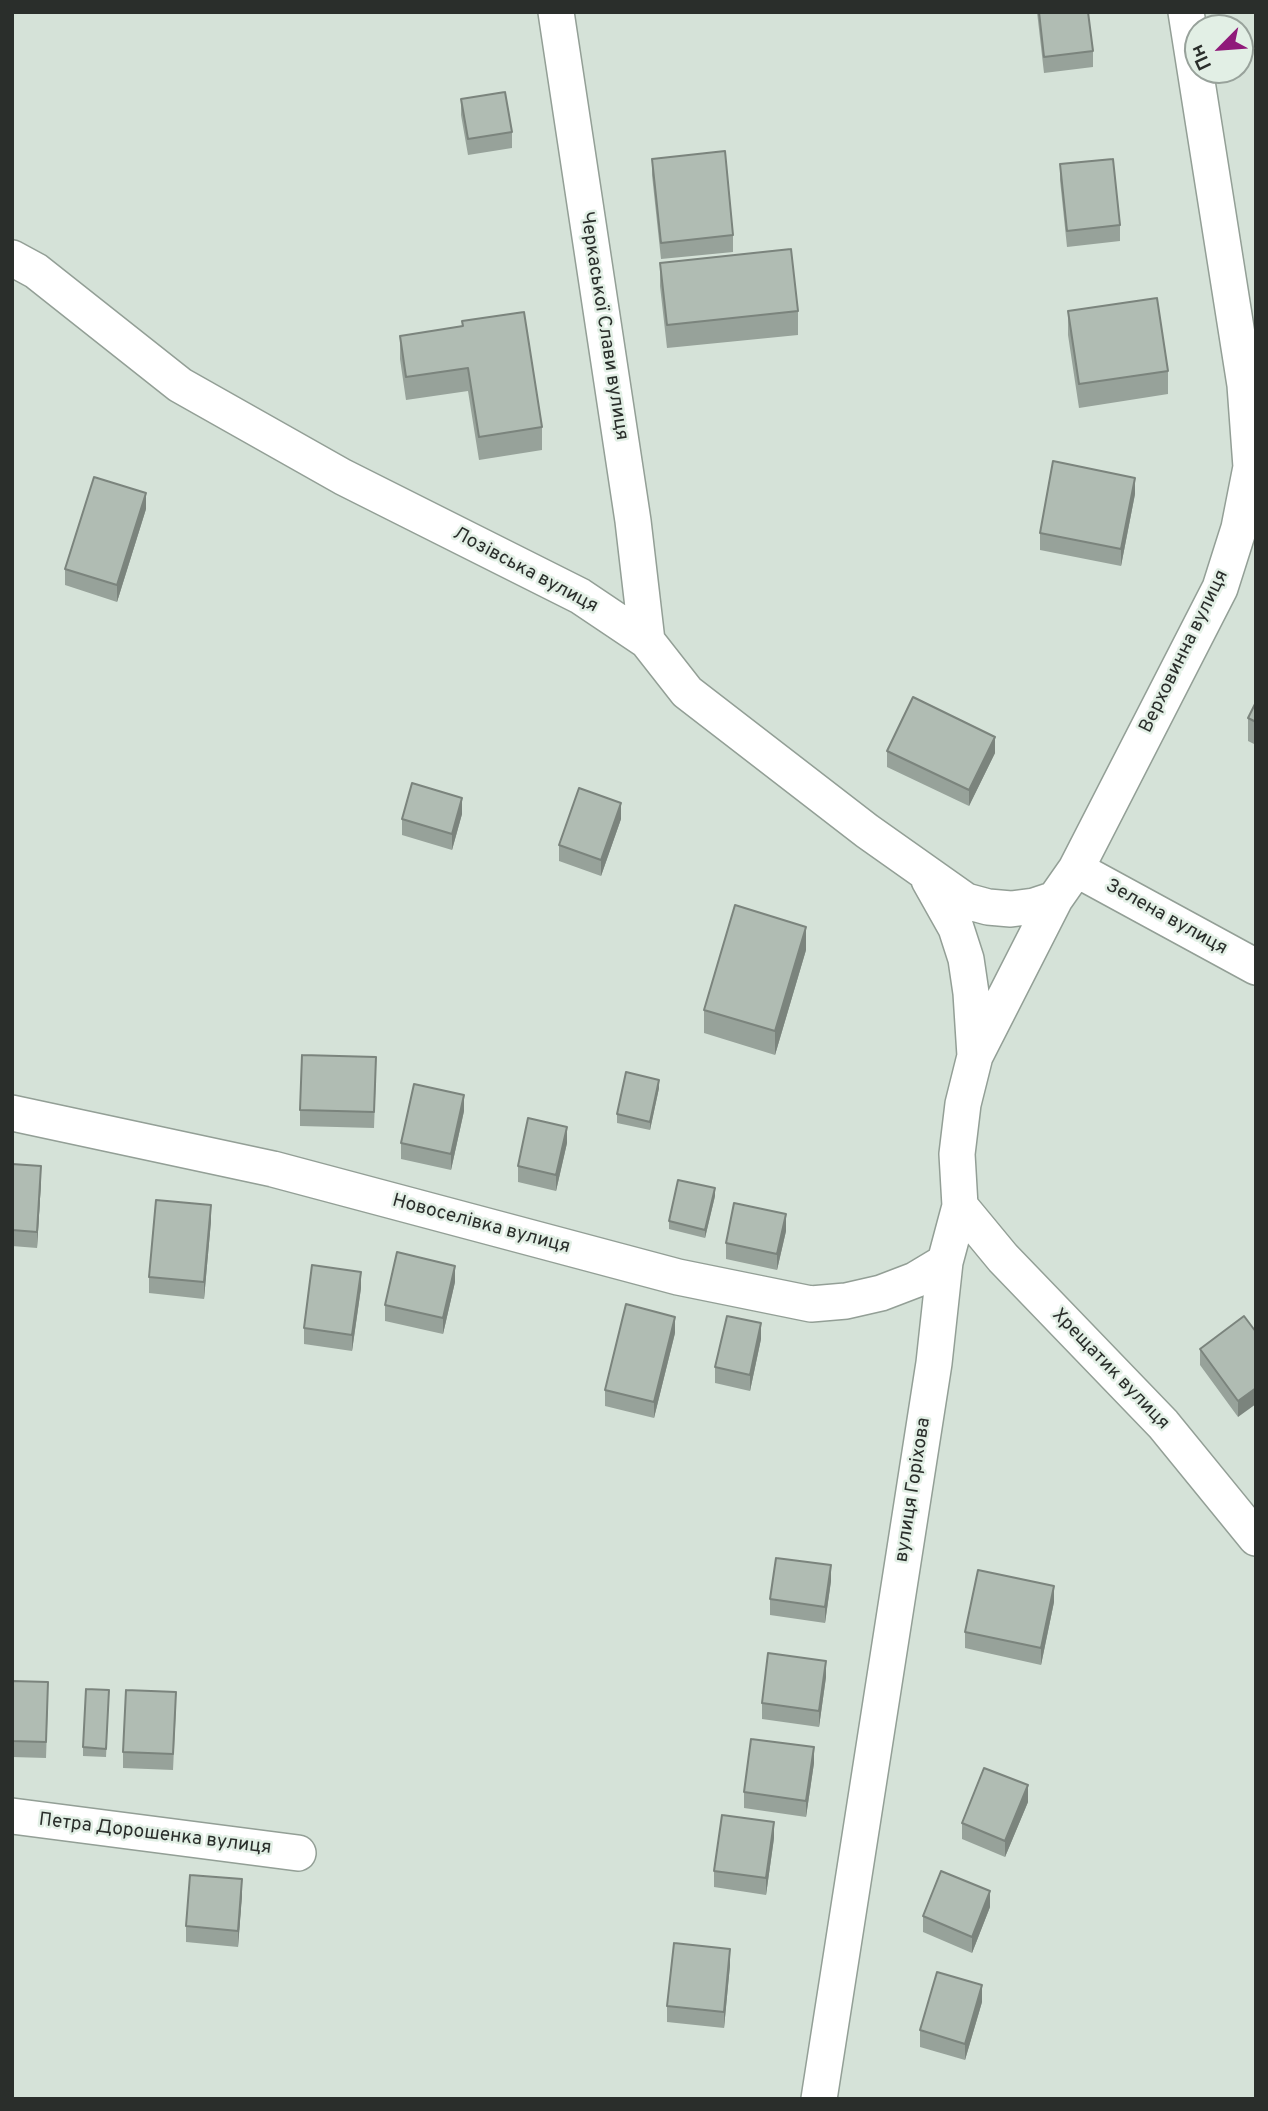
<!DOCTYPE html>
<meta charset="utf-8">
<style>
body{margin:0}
#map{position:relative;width:1268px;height:2111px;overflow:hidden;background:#d5e2d8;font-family:Overpass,sans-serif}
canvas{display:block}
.frame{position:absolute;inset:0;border:14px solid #2a2e2b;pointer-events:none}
.north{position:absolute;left:1184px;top:14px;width:70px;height:70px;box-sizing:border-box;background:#e2efe5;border:2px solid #98a29b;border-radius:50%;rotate:245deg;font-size:19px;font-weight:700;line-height:28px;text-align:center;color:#2a2e2b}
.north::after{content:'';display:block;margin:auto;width:24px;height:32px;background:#901a7a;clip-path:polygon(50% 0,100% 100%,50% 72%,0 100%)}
</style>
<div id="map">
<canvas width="1268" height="2111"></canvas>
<div class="frame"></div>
<div class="north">Пн</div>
</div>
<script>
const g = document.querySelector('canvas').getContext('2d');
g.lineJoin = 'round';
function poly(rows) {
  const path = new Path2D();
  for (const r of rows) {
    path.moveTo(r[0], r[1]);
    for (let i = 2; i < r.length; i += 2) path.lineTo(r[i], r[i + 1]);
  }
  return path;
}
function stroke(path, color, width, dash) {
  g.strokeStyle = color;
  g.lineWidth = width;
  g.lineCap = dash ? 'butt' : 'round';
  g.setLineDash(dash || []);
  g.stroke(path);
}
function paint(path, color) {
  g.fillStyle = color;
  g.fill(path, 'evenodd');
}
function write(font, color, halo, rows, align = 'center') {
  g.font = font + ' Overpass,sans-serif';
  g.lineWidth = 5;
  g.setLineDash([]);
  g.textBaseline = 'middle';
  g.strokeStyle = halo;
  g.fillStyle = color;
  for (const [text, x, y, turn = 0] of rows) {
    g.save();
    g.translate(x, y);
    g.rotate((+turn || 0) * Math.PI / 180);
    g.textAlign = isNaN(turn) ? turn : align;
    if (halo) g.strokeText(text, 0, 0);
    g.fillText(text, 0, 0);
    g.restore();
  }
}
const minor = poly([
 [556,12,633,521,647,641],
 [12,258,36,271,180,385,343,477,580,596,647,641,687,692,867,831,966,901,988,907,1011,909,1034,906,1055,899],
 [1076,869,1256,967],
 [929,880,956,928,966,959,971,993,975,1056],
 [12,1113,273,1169,678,1277,811,1304,846,1301,881,1293,915,1280,945,1262],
 [960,1206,1003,1258,1163,1424,1256,1538],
 [12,1816,298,1853],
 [819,2099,934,1363,945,1262,960,1206,957,1154,963,1104,975,1056,1055,899,1076,869,1220,588,1239,528,1251,467,1245,385,1186,12]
]);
const wall = poly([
 [1037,12,1088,12,1093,51,1093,67,1044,73],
 [461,99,512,132,512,148,468,155,461,115],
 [652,159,733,235,733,252,661,259,652,175],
 [1060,164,1120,225,1120,241,1067,247,1060,180],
 [660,263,798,311,798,335,667,348,660,286],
 [1068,311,1168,371,1168,394,1079,408,1068,335],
 [462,326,542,427,542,450,479,460,468,391,406,400,400,359,400,336],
 [1135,494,1121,566,1040,550,1040,533],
 [146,509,117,602,65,585,65,569],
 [1256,702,1256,745,1248,741,1248,718],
 [887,751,995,753,969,806,887,767],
 [462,814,452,850,402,835,402,819],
 [621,819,601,876,559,861,559,845],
 [806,950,775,1055,704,1033,704,1010],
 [376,1073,374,1128,300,1126,300,1110],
 [659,1088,650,1130,617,1123,617,1114],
 [464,1111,451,1170,401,1159,401,1143],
 [567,1143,556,1191,518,1182,518,1166],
 [12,1164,41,1182,37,1248,12,1246],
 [715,1196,705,1238,669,1229,669,1221],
 [211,1221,204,1299,149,1293,149,1277],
 [786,1231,777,1270,726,1259,726,1243],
 [455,1282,443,1334,385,1321,385,1305],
 [361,1288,352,1351,304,1344,304,1328],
 [1256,1332,1238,1417,1200,1365,1200,1349],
 [675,1333,654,1418,605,1406,605,1390],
 [761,1339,750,1391,715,1383,715,1367],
 [831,1581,825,1623,770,1615,770,1599],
 [1054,1602,1041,1665,965,1648,965,1632],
 [826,1677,819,1727,762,1719,762,1703],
 [12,1681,48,1699,46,1758,12,1757],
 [109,1690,106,1757,83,1756,83,1747],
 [176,1708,173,1770,123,1768,123,1752],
 [814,1763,806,1817,744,1808,744,1792],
 [1028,1802,1005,1857,962,1839,962,1823],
 [774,1838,766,1895,714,1887,714,1871],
 [242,1895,238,1947,186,1942,186,1926],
 [990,1907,972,1953,923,1932,923,1916],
 [730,1965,724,2028,667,2022,667,2006],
 [982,2002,965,2060,920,2047,920,2030]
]);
const shadedWall = poly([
 [1135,478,1135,494,1121,566,1121,549],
 [146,493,146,509,117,602,117,585],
 [995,737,995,753,969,806,969,790],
 [462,798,462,814,452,850,452,834],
 [621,803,621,819,601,876,601,860],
 [806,927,806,950,775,1055,775,1031],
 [659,1080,659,1088,650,1130,650,1122],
 [464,1095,464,1111,451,1170,451,1154],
 [567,1127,567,1143,556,1191,556,1175],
 [41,1166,41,1182,37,1248,37,1232],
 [715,1188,715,1196,705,1238,705,1230],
 [211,1205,211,1221,204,1299,204,1282],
 [786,1214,786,1231,777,1270,777,1254],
 [455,1266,455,1282,443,1334,443,1318],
 [361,1272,361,1288,352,1351,352,1335],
 [675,1317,675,1333,654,1418,654,1402],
 [761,1323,761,1339,750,1391,750,1375],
 [1256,1388,1256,1404,1238,1417,1238,1401],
 [831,1565,831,1581,825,1623,825,1607],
 [1054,1586,1054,1602,1041,1665,1041,1648],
 [826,1661,826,1677,819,1727,819,1711],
 [814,1747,814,1763,806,1817,806,1801],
 [1028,1785,1028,1802,1005,1857,1005,1841],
 [774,1822,774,1838,766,1895,766,1878],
 [242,1879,242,1895,238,1947,238,1931],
 [990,1891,990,1907,972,1953,972,1937],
 [730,1949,730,1965,724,2028,724,2012],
 [982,1985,982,2002,965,2060,965,2044]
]);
const building = poly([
 [1039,12,1088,12,1093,51,1044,57,1039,12],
 [505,92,512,132,468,139,461,99,505,92],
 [725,151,733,235,661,243,652,159,725,151],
 [1113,159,1120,225,1067,231,1060,164,1113,159],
 [791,249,798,311,667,325,660,263,791,249],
 [1157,298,1168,371,1079,384,1068,311,1157,298],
 [524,312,542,427,479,437,468,368,406,377,400,336,463,326,462,321,524,312],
 [1053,461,1135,478,1121,549,1040,533,1053,461],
 [94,477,146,493,117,585,65,569,94,477],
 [913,697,995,737,969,790,887,751,913,697],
 [1256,702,1256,722,1248,718,1256,702],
 [412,783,462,798,452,834,402,819,412,783],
 [579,788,621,803,601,860,559,845,579,788],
 [735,905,806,927,775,1031,704,1010,735,905],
 [302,1055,376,1057,374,1112,300,1110,302,1055],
 [626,1072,659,1080,650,1122,617,1114,626,1072],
 [414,1084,464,1095,451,1154,401,1143,414,1084],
 [528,1118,567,1127,556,1175,518,1166,528,1118],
 [12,1164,41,1166,37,1232,12,1230,12,1164],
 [678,1180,715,1188,705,1230,669,1221,678,1180],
 [156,1200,211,1205,204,1282,149,1277,156,1200],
 [734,1203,786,1214,777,1254,726,1243,734,1203],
 [397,1252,455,1266,443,1318,385,1305,397,1252],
 [312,1265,361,1272,352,1335,304,1328,312,1265],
 [626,1304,675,1317,654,1402,605,1390,626,1304],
 [727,1316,761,1323,750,1375,715,1367,727,1316],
 [1244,1316,1256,1332,1256,1388,1238,1401,1200,1349,1244,1316],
 [776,1558,831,1565,825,1607,770,1599,776,1558],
 [978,1570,1054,1586,1041,1648,965,1632,978,1570],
 [768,1653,826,1661,819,1711,762,1703,768,1653],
 [12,1681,48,1682,46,1742,12,1741,12,1681],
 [86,1689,109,1690,106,1749,83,1747,86,1689],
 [126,1690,176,1692,173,1754,123,1752,126,1690],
 [751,1739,814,1747,806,1801,744,1792,751,1739],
 [984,1768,1028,1785,1005,1841,962,1823,984,1768],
 [722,1815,774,1822,766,1878,714,1871,722,1815],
 [941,1871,990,1891,972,1937,923,1916,941,1871],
 [190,1875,242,1879,238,1931,186,1926,190,1875],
 [674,1943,730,1949,724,2012,667,2006,674,1943],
 [937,1972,982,1985,965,2044,920,2030,937,1972]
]);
const streetNames = [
 ["Черкаської Слави вулиця",603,326,81],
 ["Лозівська вулиця",525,571,28],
 ["Верховинна вулиця",1185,652,-64],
 ["Зелена вулиця",1166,918,29],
 ["Новоселівка вулиця",481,1225,15],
 ["Хрещатик вулиця",1110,1370,46],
 ["вулиця Горіхова",914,1490,-81],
 ["Петра Дорошенка вулиця",155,1835,7]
];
stroke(minor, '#939f96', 38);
stroke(minor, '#fff', 35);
paint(wall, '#97a29a');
paint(shadedWall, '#7b847d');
paint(building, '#b0bcb3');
stroke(building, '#7b847d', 2);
write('19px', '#2a2e2b', '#e2efe5', streetNames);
</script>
